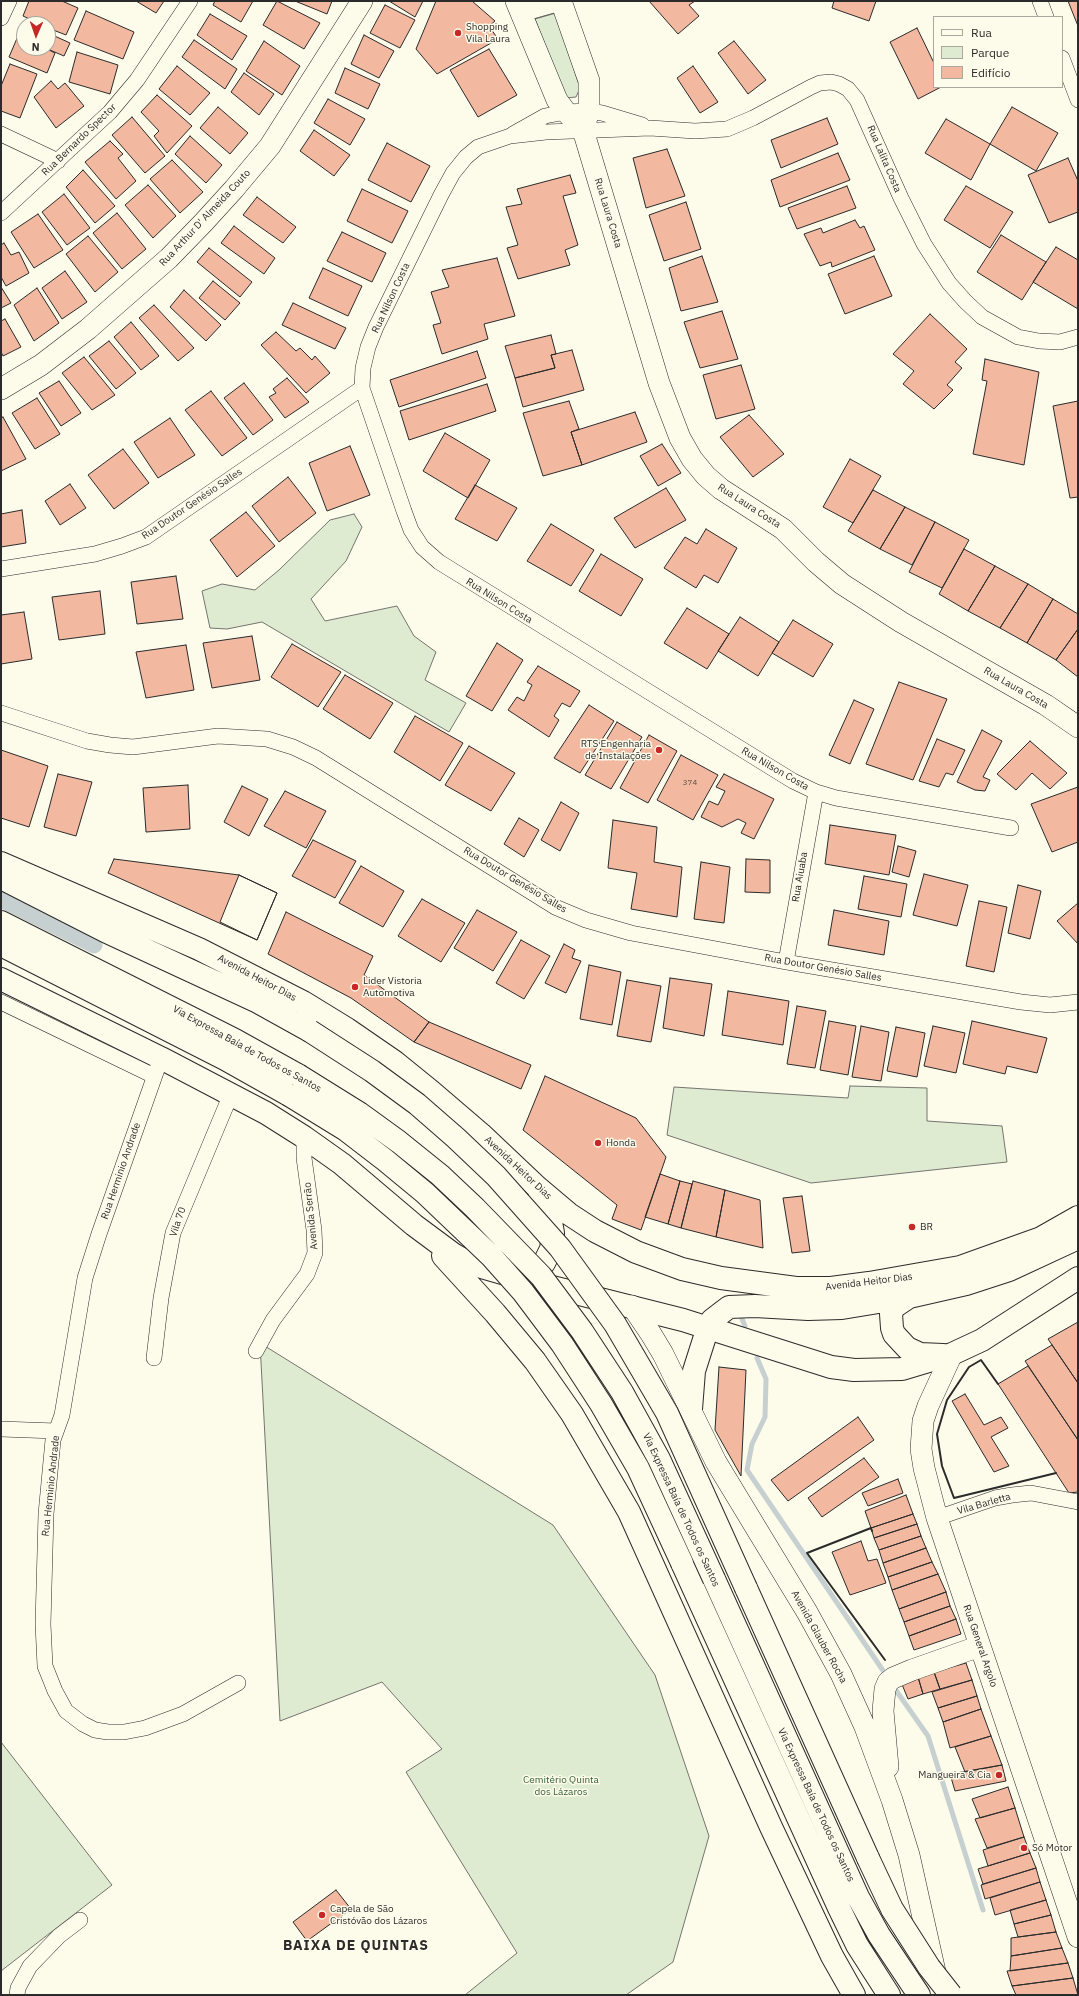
<!DOCTYPE html>
<meta charset="utf-8">
<style>
body{margin:0}
#map{position:relative;width:1079px;height:1996px;overflow:hidden;background:#fdfbea;font-family:"IBM Plex Sans",sans-serif}
canvas{display:block}
.frame{position:absolute;inset:0;border:2px solid #2b2b2b;pointer-events:none}
.legend{position:absolute;left:933px;top:16px;width:130px;height:72px;box-sizing:border-box;background:#fdfbea;border:1px solid #a9a89e;margin:0;padding:5px 7px;list-style:none;font-size:12px;color:#2b2b2b}
.legend li{display:flex;align-items:center;gap:8px;height:20px}
.legend b{width:20px;border:1px solid #a9a89e}
.north{position:absolute;left:16px;top:16px;width:40px;height:40px;box-sizing:border-box;background:#fdfbea;border:1px solid #a9a89e;border-radius:50%;rotate:182deg;font-size:11px;font-weight:700;line-height:16px;text-align:center;color:#2b2b2b}
.north::after{content:'';display:block;margin:auto;width:14px;height:18px;background:#c62828;clip-path:polygon(50% 0,100% 100%,50% 72%,0 100%)}
</style>
<div id="map">
<canvas width="1079" height="1996"></canvas>
<div class="frame"></div>
<ul class="legend">
<li><b style="height:5px;background:#fdfbea"></b>Rua</li>
<li><b style="height:11px;background:#deebd1"></b>Parque</li>
<li><b style="height:11px;background:#f2b8a0"></b>Edifício</li>
</ul>
<div class="north">N</div>
</div>
<script>
const g = document.querySelector('canvas').getContext('2d');
g.lineJoin = 'round';
function paint(path, color) {
  g.fillStyle = color;
  g.fill(path, 'evenodd');
}
function poly(rows) {
  const path = new Path2D();
  for (const r of rows) {
    path.moveTo(r[0], r[1]);
    for (let i = 2; i < r.length; i += 2) path.lineTo(r[i], r[i + 1]);
  }
  return path;
}
function stroke(path, color, width, dash) {
  g.strokeStyle = color;
  g.lineWidth = width;
  g.lineCap = dash ? 'butt' : 'round';
  g.setLineDash(dash || []);
  g.stroke(path);
}
function write(font, color, halo, rows, align = 'center') {
  g.font = font + ' "IBM Plex Sans",sans-serif';
  g.lineWidth = 3;
  g.setLineDash([]);
  g.textBaseline = 'middle';
  g.strokeStyle = halo;
  g.fillStyle = color;
  for (const [text, x, y, turn = 0] of rows) {
    g.save();
    g.translate(x, y);
    g.rotate((+turn || 0) * Math.PI / 180);
    g.textAlign = isNaN(turn) ? turn : align;
    if (halo) g.strokeText(text, 0, 0);
    g.fillText(text, 0, 0);
    g.restore();
  }
}
const green = poly([
 [556,13,580,88,576,97,566,98,535,19,556,13],
 [354,514,362,527,346,561,311,599,325,621,397,606,414,636,436,652,425,680,466,703,449,732,262,622,227,629,210,628,202,591,222,584,255,590,279,570,330,520,354,514],
 [850,1086,927,1088,927,1121,1002,1126,1007,1162,811,1183,667,1135,674,1087,848,1098,850,1086],
 [260,1343,553,1525,655,1675,709,1836,673,1962,626,1995,465,1995,517,1953,406,1772,442,1749,382,1682,280,1721,260,1343],
 [1,1742,112,1885,1,1971,1,1742]
]);
const stream = poly([
 [742,1319,745,1326],
 [757,1358,766,1379,765,1417,752,1444,747,1470,884,1672],
 [895,1689,928,1736,983,1910]
]);
const canal = poly([
 [1,899,94,945]
]);
const building = poly([
 [29,1,62,1,78,8,66,35,48,28,48,24,40,24,23,16,29,1],
 [136,1,164,1,156,13,136,1],
 [215,1,253,1,241,22,213,5,215,1],
 [277,1,320,23,304,49,263,25,277,1],
 [295,1,332,1,327,14,295,1],
 [389,1,423,1,415,17,389,1],
 [436,1,472,1,495,21,489,26,498,39,437,74,416,49,436,1],
 [649,1,695,1,689,5,699,16,678,34,649,1],
 [834,1,876,1,869,21,832,8,834,1],
 [1068,1,1078,1,1078,26,1068,1],
 [385,5,415,20,400,48,370,33,385,5],
 [86,11,134,32,123,59,74,40,86,11],
 [210,14,247,36,232,60,197,35,210,14],
 [24,22,28,24,24,24,24,38,18,36,24,22],
 [917,28,934,63,934,87,941,87,918,99,890,42,917,28],
 [48,33,70,43,64,56,45,48,48,48,48,33],
 [364,35,394,51,379,78,351,64,364,35],
 [18,36,24,38,24,48,45,48,55,53,47,73,9,57,18,36],
 [194,40,237,69,225,89,182,57,194,40],
 [264,41,300,66,282,95,246,71,264,41],
 [734,41,766,80,748,94,718,53,734,41],
 [489,49,517,95,478,117,450,70,489,49],
 [77,52,118,65,110,94,69,82,77,52],
 [10,64,37,74,20,118,1,111,1,86,10,64],
 [177,66,210,93,190,115,159,89,177,66],
 [693,66,718,102,700,113,677,78,693,66],
 [345,68,380,84,368,109,335,93,345,68],
 [244,73,274,94,259,115,231,92,244,73],
 [51,81,58,89,65,83,84,106,56,128,34,97,51,81],
 [157,95,192,126,167,153,154,136,159,131,141,112,157,95],
 [328,99,365,119,350,145,314,123,328,99],
 [218,107,248,133,230,154,200,128,218,107],
 [1012,107,1058,133,1036,171,990,144,1012,107],
 [132,117,165,156,145,173,112,135,132,117],
 [827,118,838,144,781,168,771,140,827,118],
 [946,119,990,144,971,180,925,153,946,119],
 [314,130,350,155,334,176,300,151,314,130],
 [190,136,222,165,206,183,175,154,190,136],
 [110,141,123,154,118,158,136,181,116,199,85,162,110,141],
 [387,143,430,166,411,202,368,180,387,143],
 [667,149,685,196,646,208,633,158,667,149],
 [838,153,850,180,780,207,771,180,838,153],
 [1068,158,1078,181,1078,212,1049,223,1028,175,1068,158],
 [172,160,203,192,180,213,150,179,172,160],
 [83,170,115,206,95,223,66,187,83,170],
 [570,175,576,193,563,196,578,245,565,250,570,265,518,279,507,248,518,245,506,207,522,204,517,189,570,175],
 [148,185,176,216,153,238,125,205,148,185],
 [847,186,856,208,797,229,788,208,847,186],
 [966,186,1013,212,990,248,944,220,966,186],
 [362,189,408,211,392,243,347,221,362,189],
 [64,194,90,228,67,245,42,212,64,194],
 [257,197,296,227,283,243,243,215,257,197],
 [686,202,701,249,664,261,649,215,686,202],
 [117,213,146,249,122,269,93,233,117,213],
 [38,214,63,250,34,268,11,232,38,214],
 [855,220,860,228,864,226,875,250,832,267,831,262,820,266,804,234,821,228,823,233,855,220],
 [234,226,275,258,264,274,221,243,234,226],
 [342,232,386,253,372,282,327,261,342,232],
 [1001,235,1046,262,1022,300,977,272,1001,235],
 [88,236,118,272,95,292,66,254,88,236],
 [4,243,11,255,19,252,29,273,6,286,1,277,1,245,4,243],
 [1056,247,1078,260,1078,309,1033,282,1056,247],
 [209,248,252,282,240,297,197,262,209,248],
 [702,256,718,302,681,311,669,268,702,256],
 [874,256,892,296,845,314,828,274,874,256],
 [497,258,515,316,484,324,488,339,442,354,433,325,441,323,431,292,449,287,442,270,497,258],
 [323,268,362,286,348,316,309,298,323,268],
 [65,271,87,302,62,319,42,288,65,271],
 [213,281,240,303,225,320,199,298,213,281],
 [1,287,11,303,1,308,1,287],
 [37,288,59,323,34,341,14,305,37,288],
 [184,290,221,325,206,341,170,307,184,290],
 [293,303,346,328,335,349,282,325,293,303],
 [154,305,194,348,178,361,139,318,154,305],
 [722,311,738,359,700,368,684,322,722,311],
 [930,314,967,349,955,362,962,368,947,385,953,390,934,409,903,384,914,371,893,354,930,314],
 [5,319,21,347,3,356,1,352,1,321,5,319],
 [131,322,159,356,141,370,114,337,131,322],
 [276,332,296,351,300,348,312,360,315,356,330,373,306,393,261,345,276,332],
 [551,335,556,354,551,355,555,368,515,378,505,346,551,335],
 [109,341,136,373,116,389,89,356,109,341],
 [572,350,584,390,523,407,515,378,555,368,551,355,572,350],
 [477,351,486,378,399,407,390,380,477,351],
 [84,357,115,395,92,410,62,373,84,357],
 [985,359,1039,372,1024,465,973,454,987,381,982,380,985,359],
 [741,365,755,409,716,419,703,375,741,365],
 [287,378,309,402,285,418,269,397,276,393,273,389,287,378],
 [59,381,81,413,61,426,39,393,59,381],
 [244,383,273,420,253,435,224,398,244,383],
 [487,384,496,411,409,440,400,411,487,384],
 [211,391,247,438,222,456,185,410,211,391],
 [37,398,60,434,35,449,12,413,37,398],
 [569,401,579,429,571,432,582,465,543,476,523,413,569,401],
 [1078,401,1078,497,1070,498,1053,406,1078,401],
 [635,412,647,442,582,465,571,432,635,412],
 [749,415,784,454,753,477,720,437,749,415],
 [3,417,26,459,1,471,1,418,3,417],
 [170,418,195,455,158,478,134,442,170,418],
 [445,433,490,460,468,498,423,471,445,433],
 [662,444,681,473,658,486,640,456,662,444],
 [350,446,370,495,327,511,309,463,350,446],
 [123,449,149,483,114,509,88,475,123,449],
 [850,459,881,476,853,523,823,507,850,459],
 [288,477,316,513,279,542,252,506,288,477],
 [70,484,86,508,60,525,45,501,70,484],
 [475,485,517,508,497,541,455,519,475,485],
 [666,488,686,520,635,548,614,518,666,488],
 [873,490,905,507,880,549,848,531,873,490],
 [905,507,935,522,912,565,880,549,905,507],
 [22,510,26,543,1,547,1,514,22,510],
 [246,512,275,546,237,577,210,540,246,512],
 [935,522,969,540,942,588,909,572,935,522],
 [551,524,594,550,571,586,527,561,551,524],
 [706,529,737,548,718,583,704,575,696,588,664,568,685,537,697,544,706,529],
 [964,549,995,566,968,611,939,594,964,549],
 [601,554,643,579,621,616,579,591,601,554],
 [995,566,1028,584,1000,628,968,611,995,566],
 [176,576,183,619,137,624,131,582,176,576],
 [1028,584,1053,599,1027,643,1000,628,1028,584],
 [100,591,105,634,59,640,52,597,100,591],
 [1053,599,1078,614,1078,629,1056,660,1027,643,1053,599],
 [687,608,729,634,707,669,664,643,687,608],
 [24,612,32,659,1,664,1,615,24,612],
 [740,617,779,642,758,676,718,651,740,617],
 [793,620,833,644,813,677,772,653,793,620],
 [1078,629,1078,677,1056,660,1078,629],
 [252,636,260,680,212,688,203,643,252,636],
 [497,643,523,660,492,711,466,696,497,643],
 [292,644,341,672,318,707,271,677,292,644],
 [186,645,194,690,146,698,136,652,186,645],
 [538,666,580,691,570,707,562,703,554,716,559,720,549,737,508,710,517,697,524,701,532,685,527,682,538,666],
 [345,675,393,703,370,739,323,709,345,675],
 [899,682,947,699,913,780,866,764,899,682],
 [854,700,874,709,850,764,829,755,854,700],
 [589,705,614,721,580,773,554,758,589,705],
 [415,716,463,743,440,781,394,752,415,716],
 [617,722,642,737,611,789,585,775,617,722],
 [982,730,1002,741,983,777,990,780,985,791,975,790,957,782,982,730],
 [649,735,677,751,648,803,620,788,649,735],
 [937,739,965,750,953,775,946,773,939,787,919,781,937,739],
 [1030,741,1067,773,1050,789,1032,773,1016,790,997,774,1030,741],
 [469,746,515,773,491,811,445,785,469,746],
 [1,750,48,766,29,827,1,818,1,750],
 [681,755,718,775,693,820,657,800,681,755],
 [58,774,92,782,76,836,44,827,58,774],
 [724,774,774,799,754,839,741,833,746,823,738,819,722,827,701,817,709,801,718,805,725,791,716,787,724,774],
 [188,785,190,829,146,832,143,788,188,785],
 [242,786,268,799,249,836,224,822,242,786],
 [1078,787,1078,842,1052,852,1031,804,1078,787],
 [285,791,326,811,306,848,264,826,285,791],
 [561,802,579,813,560,851,541,840,561,802],
 [519,818,539,830,524,857,504,844,519,818],
 [613,820,657,827,654,862,682,867,677,917,631,909,637,873,608,868,613,820],
 [830,825,896,835,889,875,825,864,830,825],
 [313,840,356,861,335,898,292,876,313,840],
 [898,846,916,851,909,877,892,872,898,846],
 [114,859,239,875,277,893,257,940,108,873,114,859],
 [746,859,770,860,770,893,745,892,746,859],
 [701,862,730,867,724,923,694,919,701,862],
 [361,866,404,891,383,927,339,903,361,866],
 [924,874,968,885,957,926,913,915,924,874],
 [239,875,277,893,257,940,220,922,239,875],
 [864,876,907,884,901,917,858,909,864,876],
 [1018,885,1041,891,1030,939,1008,933,1018,885],
 [422,899,465,923,441,962,398,936,422,899],
 [979,901,1007,907,994,972,966,966,979,901],
 [1078,903,1078,944,1057,921,1078,903],
 [477,910,517,932,493,971,454,948,477,910],
 [834,910,889,921,884,955,828,945,834,910],
 [286,912,373,956,364,975,429,1022,414,1042,351,998,268,954,286,912],
 [521,940,550,956,524,999,496,983,521,940],
 [564,944,575,950,572,958,581,961,566,993,545,983,564,944],
 [589,965,621,972,612,1025,580,1019,589,965],
 [670,978,712,984,704,1036,663,1028,670,978],
 [627,980,661,986,651,1042,617,1036,627,980],
 [728,991,789,1001,783,1045,722,1035,728,991],
 [797,1006,826,1011,815,1068,787,1064,797,1006],
 [829,1021,856,1026,848,1075,820,1070,829,1021],
 [972,1021,1047,1038,1037,1073,1007,1066,1005,1074,963,1064,972,1021],
 [429,1022,531,1065,521,1089,414,1042,429,1022],
 [861,1026,889,1032,881,1081,852,1077,861,1026],
 [933,1026,965,1033,956,1073,924,1066,933,1026],
 [896,1027,925,1033,917,1077,887,1071,896,1027],
 [545,1076,636,1118,666,1157,641,1230,612,1219,617,1205,523,1130,545,1076],
 [660,1174,680,1181,668,1224,645,1217,660,1174],
 [680,1181,692,1184,681,1228,668,1224,680,1181],
 [693,1181,725,1190,716,1237,681,1228,693,1181],
 [725,1190,760,1200,763,1248,716,1237,725,1190],
 [802,1196,810,1251,792,1253,783,1198,802,1196],
 [1078,1322,1078,1383,1048,1339,1078,1322],
 [1052,1345,1078,1383,1078,1440,1025,1361,1052,1345],
 [1028,1366,1078,1440,1078,1492,1069,1493,998,1384,1028,1366],
 [719,1367,746,1370,741,1476,715,1430,719,1367],
 [965,1394,984,1425,1001,1417,1008,1428,991,1437,1009,1466,994,1472,952,1401,965,1394],
 [858,1417,874,1440,788,1501,771,1480,858,1417],
 [864,1458,879,1477,822,1517,808,1498,864,1458],
 [898,1479,903,1493,868,1506,862,1493,898,1479],
 [906,1495,913,1514,871,1528,865,1511,906,1495],
 [913,1514,917,1524,874,1538,871,1528,913,1514],
 [917,1524,921,1536,879,1550,874,1538,917,1524],
 [921,1536,926,1548,883,1563,879,1550,921,1536],
 [861,1541,868,1561,877,1559,886,1583,850,1595,832,1552,861,1541],
 [926,1548,932,1562,888,1577,883,1563,926,1548],
 [932,1562,938,1574,892,1590,888,1577,932,1562],
 [938,1574,946,1592,899,1609,892,1590,938,1574],
 [946,1592,950,1606,904,1622,899,1609,946,1592],
 [950,1606,956,1619,909,1636,904,1622,950,1606],
 [956,1619,961,1634,914,1650,909,1636,956,1619],
 [966,1663,972,1680,940,1689,934,1672,966,1663],
 [934,1672,940,1689,923,1694,918,1677,934,1672],
 [918,1677,923,1694,908,1699,901,1682,918,1677],
 [972,1680,977,1696,938,1708,932,1692,972,1680],
 [977,1696,981,1709,943,1722,938,1708,977,1696],
 [981,1709,991,1736,950,1748,943,1722,981,1709],
 [991,1736,1002,1765,965,1772,955,1747,991,1736],
 [1002,1765,1006,1781,955,1791,950,1774,1002,1765],
 [1008,1787,1015,1808,980,1818,972,1799,1008,1787],
 [1015,1808,1024,1837,987,1848,975,1819,1015,1808],
 [1024,1837,1030,1853,988,1866,983,1850,1024,1837],
 [1030,1853,1036,1868,983,1884,978,1869,1030,1853],
 [1036,1868,1040,1882,985,1899,981,1885,1036,1868],
 [1040,1882,1046,1900,995,1915,990,1898,1040,1882],
 [336,1890,351,1909,307,1941,293,1922,336,1890],
 [1046,1900,1051,1915,1014,1924,1010,1910,1046,1900],
 [1051,1915,1056,1932,1018,1937,1014,1924,1051,1915],
 [1056,1932,1062,1948,1011,1956,1011,1938,1056,1932],
 [1062,1948,1068,1963,1010,1971,1011,1956,1062,1948],
 [1068,1963,1073,1978,1012,1986,1007,1971,1068,1963],
 [1073,1978,1078,1995,1016,1995,1012,1986,1073,1978]
]);
const street = poly([
 [1040,1,1046,17],
 [1,18,9,1],
 [1062,58,1078,100],
 [1,134,58,161],
 [513,134,545,116,566,112,589,111,602,113,642,125],
 [1,213,110,112,137,80,190,1],
 [1,569,95,554,122,546,146,537,362,388],
 [1,713,87,741,110,745,133,747,218,736,267,739,293,747,316,758,555,907,586,920,631,933,786,962,1021,1002,1050,1005,1078,1002],
 [1011,828,836,798,816,792,793,781,439,562,422,547,411,530,404,511,362,388,363,368,368,347,376,327,441,195,453,173,466,157,478,147,510,136,546,132,650,128,695,131,727,129,753,118,811,87,820,83,831,82,839,84,848,89,857,100,901,198,924,244,949,283,965,301,982,317,1018,337,1039,341,1060,342,1078,337],
 [786,962,816,792],
 [1,1002,154,1076],
 [161,1058,99,1234,85,1278,62,1415,53,1440,46,1514,43,1624,45,1666,55,1691,66,1711,83,1724,95,1730,108,1732,124,1732,145,1728,183,1714,238,1683],
 [256,1351,273,1320,307,1274,315,1253,314,1230,304,1158,304,1137],
 [154,1358,161,1298,173,1233,231,1094],
 [1,1429,56,1431],
 [937,1518,995,1498,1012,1495,1031,1493,1078,1502],
 [17,1995,18,1988,30,1966,59,1936,80,1920]
]);
const secondary = poly([
 [516,1,557,100,566,112,583,130,659,383,680,438,692,459,706,476,721,489,783,529,816,562,842,584,901,622,1046,705,1078,727],
 [561,1,589,81,589,111,583,130],
 [522,11,557,1],
 [1,389,41,365,88,329,169,258,203,223,234,189,270,146,362,1],
 [632,1306,651,1334,663,1354,716,1462,807,1612,841,1674,865,1727,892,1800,909,1855,936,1976],
 [952,1354,928,1406,923,1421,921,1449,924,1468,937,1518,1078,1937],
 [888,1767,883,1711,885,1689,888,1682,893,1678,912,1670,980,1646]
]);
const primary = poly([
 [1,863,199,949,303,1002,347,1029,395,1062,432,1092,481,1134,537,1187,569,1214,595,1231,636,1252,682,1269,721,1278,796,1288,831,1288,869,1283,960,1267,1041,1238,1078,1217],
 [1,878,105,931,256,1001,310,1031],
 [1,979,161,1058,266,1113,304,1137,342,1164,414,1225,453,1254,471,1264,540,1284,683,1320,831,1367,854,1370,902,1369,952,1354,982,1340,1078,1278],
 [443,1256,495,1313,535,1361,572,1414,629,1512,771,1827,832,1956,854,1995],
 [521,1279,544,1263,551,1249,553,1233,549,1211,539,1191],
 [909,1297,894,1307,891,1314,892,1328,894,1334,907,1348,920,1354,943,1355],
 [691,1409,694,1371,708,1327,712,1320,729,1307,755,1306,808,1309,842,1308,909,1297,966,1284,1009,1270,1078,1238],
 [746,1588,868,1858]
]);
const highway = poly([
 [1,922,235,1040,298,1075],
 [1,945,225,1059,289,1095],
 [682,1563,839,1908,857,1945,889,1995],
 [714,1579,858,1897,879,1935,919,1995]
]);
const primaryBridge = poly([
 [310,1031,372,1071,417,1104,456,1138,496,1176,560,1248,615,1324,667,1413,746,1588],
 [868,1858,892,1909,929,1967,951,1995]
]);
const highwayBridge = poly([
 [298,1075,359,1113,399,1142,440,1175,475,1208,541,1276,582,1331,622,1392,659,1459,714,1579],
 [289,1095,346,1130,385,1160,425,1193,491,1256,523,1292,562,1344,601,1404,638,1468,682,1563]
]);
const wall = poly([
 [998,1384,981,1360,969,1367,947,1400,937,1434,942,1466,954,1498,1056,1473],
 [872,1531,871,1528,807,1553,885,1660]
]);
const markers = [
 [458,33,4,"#c62828"],
 [659,750,4,"#c62828"],
 [355,987,4,"#c62828"],
 [598,1143,4,"#c62828"],
 [912,1227,4,"#c62828"],
 [999,1775,4,"#c62828"],
 [1024,1848,4,"#c62828"],
 [322,1915,4,"#c62828"]
];
const numberNames = [
 ["374",690,783]
];
const poiNames = [
 ["Shopping",466,27],
 ["Vila Laura",466,39],
 ["RTS Engenharia",651,744,"right"],
 ["de Instalações",651,756,"right"],
 ["Lider Vistoria",363,981],
 ["Automotiva",363,993],
 ["Honda",606,1143],
 ["BR",920,1227],
 ["Mangueira & Cia",991,1775,"right"],
 ["Só Motor",1032,1848],
 ["Capela de São",330,1909],
 ["Cristóvão dos Lázaros",330,1921]
];
const streetNames = [
 ["Rua Bernardo Spector",79,140,-44],
 ["Rua Lalita Costa",884,159,67],
 ["Rua Laura Costa",608,213,73],
 ["Rua Arthur D' Almeida Couto",205,218,-47],
 ["Rua Nilson Costa",391,298,-65],
 ["Rua Doutor Genésio Salles",192,504,-34],
 ["Rua Laura Costa",749,506,33],
 ["Rua Nilson Costa",499,601,32],
 ["Rua Laura Costa",1016,688,30],
 ["Rua Nilson Costa",775,769,30],
 ["Rua Aiuaba",800,877,-80],
 ["Rua Doutor Genésio Salles",515,880,31],
 ["Rua Doutor Genésio Salles",823,968,10],
 ["Avenida Heitor Dias",257,978,28],
 ["Via Expressa Baía de Todos os Santos",247,1049,29],
 ["Avenida Heitor Dias",518,1168,43],
 ["Rua Herminio Andrade",121,1171,-71],
 ["Avenida Serrão",311,1216,-96],
 ["Vila 70",178,1222,-71],
 ["Avenida Heitor Dias",869,1282,-7],
 ["Rua Herminio Andrade",51,1486,-84],
 ["Vila Barletta",984,1504,-16],
 ["Via Expressa Baía de Todos os Santos",681,1510,65],
 ["Avenida Glauber Rocha",819,1637,61],
 ["Rua General Argolo",980,1646,71],
 ["Via Expressa Baía de Todos os Santos",816,1805,65]
];
const parkNames = [
 ["Cemitério Quinta",561,1780],
 ["dos Lázaros",561,1792]
];
const districtNames = [
 ["BAIXA DE QUINTAS",356,1946]
];
paint(green, '#deebd1');
stroke(green, '#74746e', 1);
stroke(stream, '#c7d0d0', 5);
stroke(canal, '#c7d0d0', 17);
paint(building, '#f2b8a0');
stroke(building, '#2b2b2b', 1);
stroke(street, '#2b2b2b', 16);
stroke(secondary, '#2b2b2b', 22);
stroke(primary, '#2b2b2b', 24);
stroke(highway, '#2b2b2b', 24);
stroke(street, '#fdfbea', 15);
stroke(secondary, '#fdfbea', 21);
stroke(primary, '#fdfbea', 22);
stroke(highway, '#fdfbea', 22);
stroke(primaryBridge, '#2b2b2b', 24, []);
stroke(highwayBridge, '#2b2b2b', 24, []);
stroke(primaryBridge, '#fdfbea', 22);
stroke(highwayBridge, '#fdfbea', 22);
stroke(wall, '#2b2b2b', 2);
for (const [x, y, r, color] of markers) {
  const dot = new Path2D();
  dot.arc(x, y, r, 0, 2 * Math.PI);
  g.fillStyle = color;
  g.fill(dot);
  stroke(dot, '#fdfbea', 1.5);
}
write('8px', '#5d4e48', null, numberNames);
write('10px', '#2b2b2b', '#fdfbea', poiNames, 'left');
write('10px', '#2b2b2b', '#fdfbea', streetNames);
write('10px', '#34623c', '#fdfbea', parkNames);
g.letterSpacing = '1px';
write('bold 14px', '#2b2b2b', '#fdfbea', districtNames);
g.letterSpacing = '0px';
</script>
